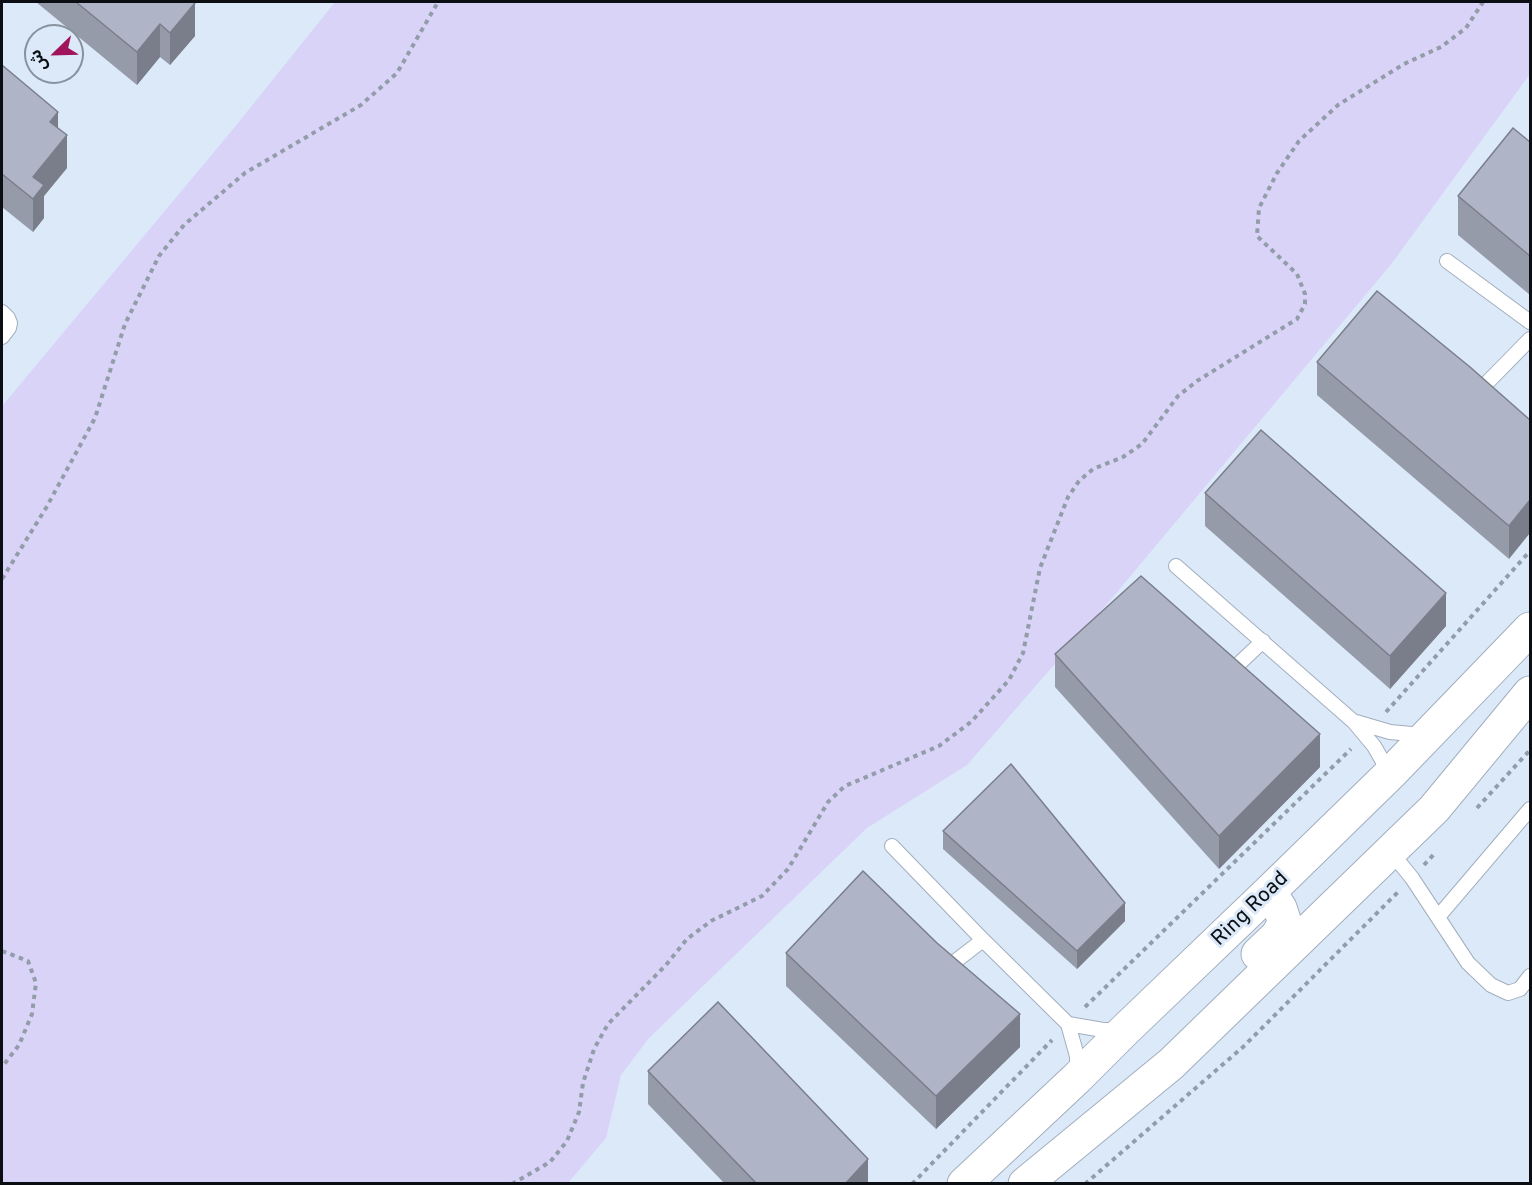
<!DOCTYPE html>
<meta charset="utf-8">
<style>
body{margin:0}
#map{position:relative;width:1532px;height:1185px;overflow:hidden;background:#dbe9f9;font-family:Overpass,"Noto Sans Arabic",sans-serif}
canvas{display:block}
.frame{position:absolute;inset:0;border:3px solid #0b0f14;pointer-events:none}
.north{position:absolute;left:24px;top:24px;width:60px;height:60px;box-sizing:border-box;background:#dbe9f9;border:2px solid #88929d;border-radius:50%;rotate:247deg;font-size:16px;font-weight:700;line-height:24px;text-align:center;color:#0b0f14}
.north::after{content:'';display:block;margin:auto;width:21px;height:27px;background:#a0145e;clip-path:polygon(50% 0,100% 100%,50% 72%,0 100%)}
</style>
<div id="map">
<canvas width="1532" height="1185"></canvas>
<div class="frame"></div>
<div class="north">ش</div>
</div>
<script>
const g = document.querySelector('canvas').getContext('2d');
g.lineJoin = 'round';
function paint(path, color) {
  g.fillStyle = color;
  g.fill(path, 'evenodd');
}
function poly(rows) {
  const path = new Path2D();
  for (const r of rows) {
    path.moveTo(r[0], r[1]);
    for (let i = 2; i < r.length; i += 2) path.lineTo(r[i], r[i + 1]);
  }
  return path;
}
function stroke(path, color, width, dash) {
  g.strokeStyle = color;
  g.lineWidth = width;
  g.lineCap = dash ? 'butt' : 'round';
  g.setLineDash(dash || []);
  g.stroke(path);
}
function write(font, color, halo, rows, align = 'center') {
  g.font = font + ' Overpass,sans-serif';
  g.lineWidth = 6;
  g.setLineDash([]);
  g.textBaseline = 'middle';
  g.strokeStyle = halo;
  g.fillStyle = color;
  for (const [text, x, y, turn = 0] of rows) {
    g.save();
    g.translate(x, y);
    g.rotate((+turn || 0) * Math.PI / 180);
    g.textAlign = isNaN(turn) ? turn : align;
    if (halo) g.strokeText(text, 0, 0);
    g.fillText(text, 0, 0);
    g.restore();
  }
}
const green = poly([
 [335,2,1530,2,1530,74,1392,263,1113,597,967,765,867,828,649,1038,621,1075,606,1138,568,1183,2,1184,2,406,234,128]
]);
const path = poly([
 [2,579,46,508,95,418,125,324,159,256,184,225,245,173,361,105,397,73,438,2],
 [1386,712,1530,551],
 [1477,808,1530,750],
 [1424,865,1435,853],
 [2,951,28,961,36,983,32,1014,19,1045,2,1067],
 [1085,1007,1351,749],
 [512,1184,550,1162,567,1141,579,1112,583,1083,594,1049,608,1024,666,965,687,939,711,921,762,896,788,869,828,802,845,786,939,746,971,722,1009,680,1023,653,1040,568,1068,497,1079,481,1093,469,1123,457,1142,444,1178,396,1197,381,1297,319,1305,304,1305,294,1297,274,1257,236,1259,208,1277,173,1299,141,1338,105,1404,64,1441,47,1466,28,1483,2],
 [912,1184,1052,1040],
 [1085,1184,1243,1047,1398,892]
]);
const service = poly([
 [1447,261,1530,322],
 [2,312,8,318,10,323,9,328,2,337],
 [1475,395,1530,339],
 [1176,566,1354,722,1374,746,1390,774],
 [1227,675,1263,641],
 [1356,722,1390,732,1422,735],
 [892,846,983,940,1068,1024,1077,1056,1077,1073],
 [1390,851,1412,878,1468,963,1491,985,1508,993,1520,989,1530,976],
 [1438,917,1530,809],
 [944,970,983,940],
 [1068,1024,1103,1030,1119,1030]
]);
const tertiary = poly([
 [1258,954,1277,936,1285,923,1280,908,1269,892],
 [964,1184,1077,1078,1125,1030,1269,892,1390,774,1530,629],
 [1025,1184,1171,1064,1434,809,1530,693]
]);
const wall = poly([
 [36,2,193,2,195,36,170,65,160,57,137,85],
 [2,65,58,128,67,168,44,196,44,218,33,232,2,207],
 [1530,142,1530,295,1458,235,1458,196],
 [1317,362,1530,420,1509,559,1317,395],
 [1205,493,1446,626,1390,689,1205,526],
 [1055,654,1320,767,1219,869,1055,687],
 [943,831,1125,921,1077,969,943,849],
 [937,943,1020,1047,936,1129,786,986,786,953],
 [648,1071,868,1184,725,1184,648,1104]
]);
const shadedWall = poly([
 [195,3,195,36,170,65,170,33],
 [160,24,160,57,137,85,137,52],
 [58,112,58,145,50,122],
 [67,135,67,168,44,196,44,218,33,232,33,177],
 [1530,500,1530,533,1509,559,1509,526],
 [1446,593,1446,626,1390,689,1390,656],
 [1320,734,1320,767,1219,869,1219,836],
 [1125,903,1125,921,1077,969,1077,951],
 [1020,1014,1020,1047,936,1129,936,1096],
 [868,1159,868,1184,845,1184]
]);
const building = poly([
 [76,2,193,2,195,3,170,33,160,24,137,52,76,2],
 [2,65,58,112,50,122,67,135,33,177,44,185,33,199,2,174,2,65],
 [1513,128,1530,142,1530,256,1458,196,1513,128],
 [1377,291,1470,367,1530,420,1530,500,1509,526,1317,362,1377,291],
 [1261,430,1446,593,1390,656,1205,493,1261,430],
 [1141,576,1320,734,1219,836,1055,654,1141,576],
 [1011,764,1125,903,1077,951,943,831,1011,764],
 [863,871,937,943,1020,1014,936,1096,786,953,863,871],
 [718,1002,868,1159,845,1184,757,1184,648,1071,718,1002]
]);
const streetNames = [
 ["Ring Road",1251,910,-44]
];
paint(green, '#dad3f8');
stroke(service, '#a2aebe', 16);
stroke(tertiary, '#a2aebe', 35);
stroke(path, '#929da9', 4, [4.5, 4.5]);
stroke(service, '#fff', 14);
stroke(tertiary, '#fff', 33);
paint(wall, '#969baa');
paint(shadedWall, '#7a7e8b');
paint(building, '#afb4c6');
stroke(building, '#7a7e8b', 1.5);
write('21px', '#0b0f14', '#dbe9f9', streetNames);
</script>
